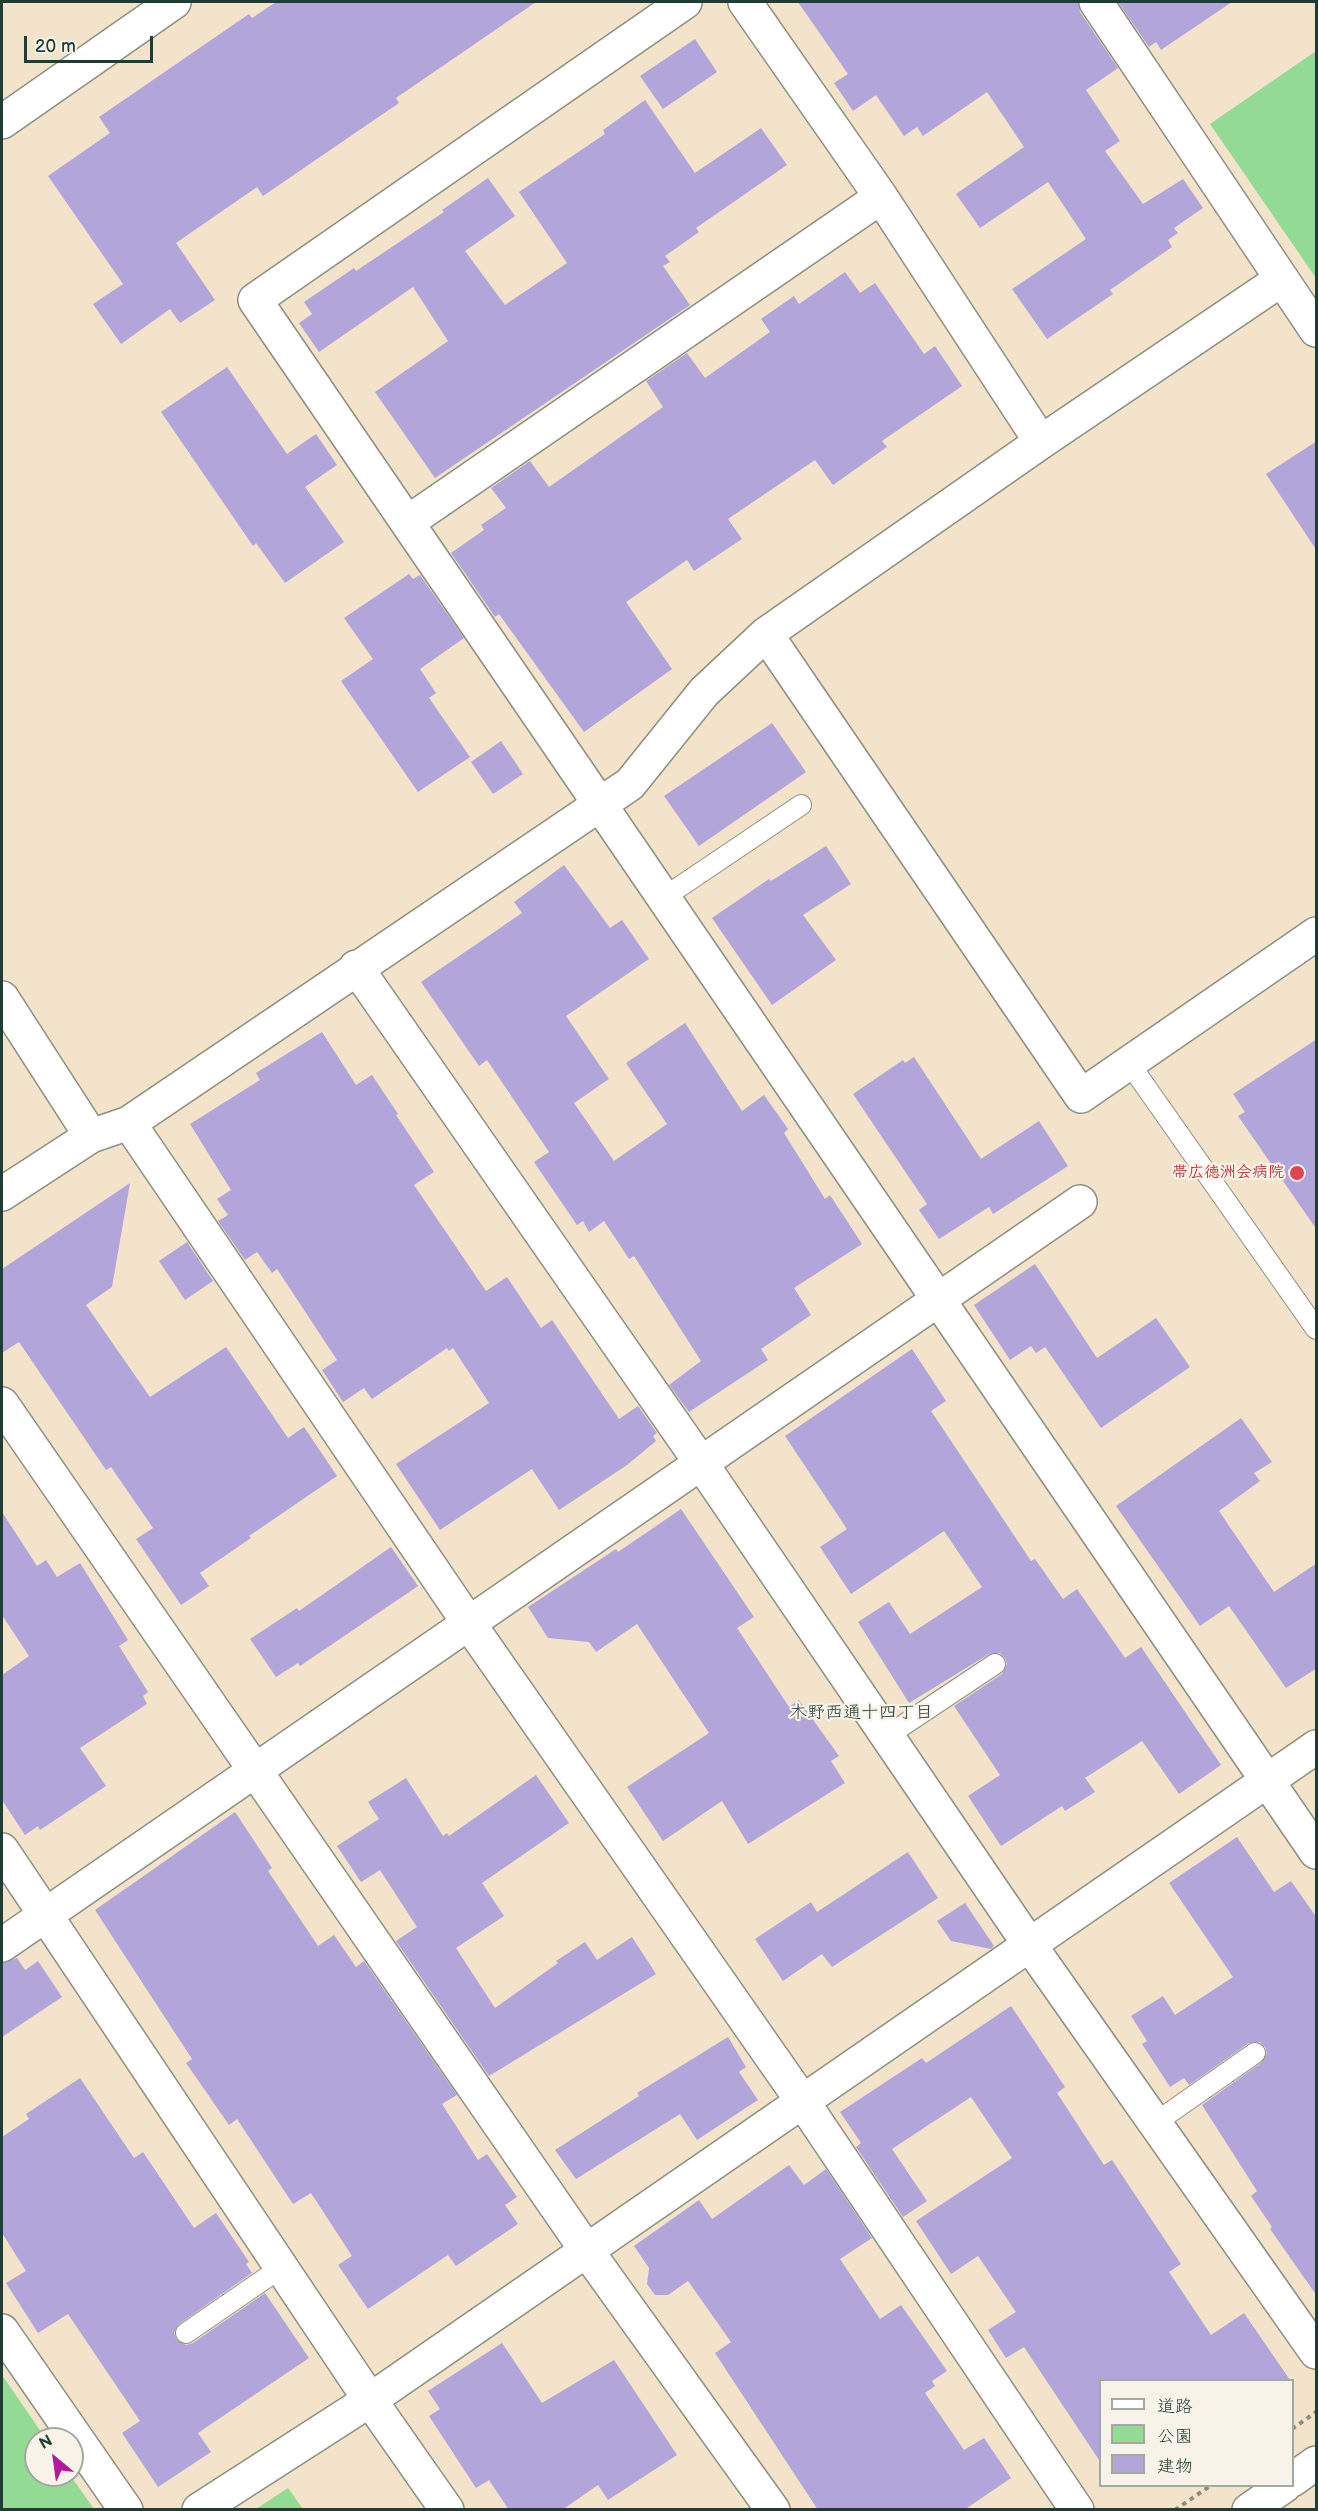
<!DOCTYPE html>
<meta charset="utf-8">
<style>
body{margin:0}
#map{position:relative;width:1318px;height:2511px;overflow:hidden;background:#f4e3cb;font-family:"Balsamiq Sans","Klee One",sans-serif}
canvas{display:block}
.frame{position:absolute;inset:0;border:3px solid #1f3d34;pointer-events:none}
.legend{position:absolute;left:1099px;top:2379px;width:195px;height:108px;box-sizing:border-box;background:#f7f3e8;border:2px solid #a1aaa0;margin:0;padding:8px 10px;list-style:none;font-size:18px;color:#1f3d34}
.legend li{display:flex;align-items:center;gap:12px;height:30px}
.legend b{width:30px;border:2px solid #a1aaa0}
.north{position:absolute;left:24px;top:2427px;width:60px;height:60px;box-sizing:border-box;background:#f7f3e8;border:2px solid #a1aaa0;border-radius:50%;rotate:331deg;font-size:16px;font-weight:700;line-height:24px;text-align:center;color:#1f3d34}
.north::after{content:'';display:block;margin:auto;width:21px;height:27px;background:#b5179e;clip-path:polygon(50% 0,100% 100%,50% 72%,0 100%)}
.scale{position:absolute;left:24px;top:36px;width:129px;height:27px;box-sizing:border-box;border:3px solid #1f3d34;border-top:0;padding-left:8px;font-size:18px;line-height:21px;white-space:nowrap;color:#1f3d34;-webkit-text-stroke:4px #f7f3e8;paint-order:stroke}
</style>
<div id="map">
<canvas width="1318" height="2511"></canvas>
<div class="frame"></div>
<ul class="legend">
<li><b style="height:8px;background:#fff"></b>道路</li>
<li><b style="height:16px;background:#93da95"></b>公園</li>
<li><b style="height:16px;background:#b1a5da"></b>建物</li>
</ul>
<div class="north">N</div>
<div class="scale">20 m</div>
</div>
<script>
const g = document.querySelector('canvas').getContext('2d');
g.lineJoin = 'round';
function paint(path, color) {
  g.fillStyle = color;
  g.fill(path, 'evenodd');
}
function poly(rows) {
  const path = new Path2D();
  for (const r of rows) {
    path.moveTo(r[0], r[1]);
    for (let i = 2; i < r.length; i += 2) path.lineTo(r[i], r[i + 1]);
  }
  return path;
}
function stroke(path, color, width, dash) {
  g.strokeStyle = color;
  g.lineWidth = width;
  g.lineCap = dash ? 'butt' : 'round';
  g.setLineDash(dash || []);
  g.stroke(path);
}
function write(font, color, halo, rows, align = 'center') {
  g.font = font + ' "Balsamiq Sans","Klee One",sans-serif';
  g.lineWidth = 4.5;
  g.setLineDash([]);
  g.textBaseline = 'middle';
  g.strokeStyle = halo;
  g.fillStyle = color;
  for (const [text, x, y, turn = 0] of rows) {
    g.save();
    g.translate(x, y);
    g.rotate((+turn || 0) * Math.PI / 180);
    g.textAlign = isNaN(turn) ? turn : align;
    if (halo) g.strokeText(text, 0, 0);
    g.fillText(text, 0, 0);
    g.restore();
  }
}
const green = poly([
 [1316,51,1316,278,1210,124],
 [2,2375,46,2439,36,2439,36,2475,70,2475,94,2509,2,2509],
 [288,2488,303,2509,256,2509]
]);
const building = poly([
 [276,2,536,2,396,98,399,103,263,196,257,187,176,243,215,300,180,323,170,309,121,344,93,304,123,284,48,176,110,133,99,117,249,14,252,18],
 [798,2,1078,2,1080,12,1118,68,1086,90,1120,141,1105,151,1143,204,1183,179,1203,208,1174,228,1178,233,1168,240,1172,247,1110,290,1113,294,1047,339,1012,289,1086,239,1048,182,980,228,956,194,1024,147,987,92,923,136,917,127,904,136,876,95,853,111,834,83,848,74],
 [1118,2,1232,2,1161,50,1156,42,1149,47],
 [695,39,717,72,663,109,640,76],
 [645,100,695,173,761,128,787,165,696,228,699,232,665,256,670,262,663,266,690,305,435,478,375,392,448,341,413,287,319,352,299,323,312,314,304,302,354,268,356,271,444,212,442,210,488,178,515,216,465,251,505,305,567,263,519,192,605,134,603,130],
 [845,272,860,293,875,283,924,354,935,346,962,386,882,441,887,447,833,485,815,460,728,519,742,539,694,571,687,560,626,602,672,669,584,732,499,614,495,617,451,553,484,530,481,525,506,508,491,488,530,461,549,487,663,407,646,381,687,353,705,378,770,332,761,319,794,296,799,304],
 [227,367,287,454,316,434,337,465,305,487,344,542,285,583,256,543,253,546,161,412],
 [1317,441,1317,551,1266,474],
 [409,574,413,579,420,575,464,638,420,669,436,693,429,698,470,757,418,792,341,681,373,659,344,618],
 [772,723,806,772,699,846,664,796],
 [501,741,523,774,493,794,471,762],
 [826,846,851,884,803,915,836,960,772,1005,712,918,769,879,771,881],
 [564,865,610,928,622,920,649,959,566,1016,609,1079,574,1103,614,1161,667,1124,626,1063,685,1023,742,1111,764,1095,788,1129,784,1133,825,1199,830,1195,862,1244,794,1288,811,1315,761,1349,768,1360,689,1412,669,1385,701,1361,634,1256,629,1259,604,1221,589,1232,583,1221,577,1225,534,1162,549,1152,487,1060,479,1066,421,982,522,913,514,902],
 [322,1032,356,1085,372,1075,398,1114,396,1115,434,1172,414,1185,486,1291,507,1277,541,1328,552,1320,619,1419,638,1406,657,1433,653,1436,656,1441,627,1465,559,1510,532,1469,440,1530,396,1464,489,1403,453,1348,449,1351,447,1348,372,1399,364,1388,343,1402,322,1370,337,1360,277,1269,272,1273,257,1252,245,1260,218,1221,228,1215,217,1199,231,1190,190,1124,260,1080,256,1073],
 [1317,1039,1317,1230,1238,1116,1245,1112,1233,1094],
 [914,1057,981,1159,1039,1121,1068,1166,993,1214,989,1207,939,1239,919,1210,927,1204,853,1094,903,1060,905,1063],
 [130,1183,112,1287,86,1305,150,1397,226,1347,288,1438,304,1427,337,1476,249,1536,251,1538,200,1573,209,1586,181,1605,136,1539,153,1528,111,1467,106,1470,19,1342,2,1353,2,1269],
 [187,1242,213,1281,185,1300,159,1261],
 [1035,1264,1097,1358,1156,1318,1190,1367,1101,1428,1045,1347,1036,1353,1031,1346,1010,1360,974,1305],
 [912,1349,946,1401,931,1411,1031,1561,1035,1559,1063,1599,1077,1589,1125,1658,1141,1647,1221,1765,1179,1794,1142,1741,1085,1778,1095,1792,1065,1811,1062,1806,1001,1846,968,1796,1000,1775,954,1706,1002,1674,1007,1664,1005,1658,1000,1653,989,1654,909,1703,858,1622,889,1602,910,1634,982,1587,944,1531,851,1594,820,1547,847,1529,785,1436],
 [1241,1418,1272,1462,1254,1473,1260,1481,1219,1511,1274,1592,1317,1563,1317,1668,1286,1688,1229,1606,1200,1626,1116,1506],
 [681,1509,754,1617,737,1628,789,1707,799,1700,839,1756,831,1761,845,1783,748,1844,722,1801,663,1841,627,1787,709,1733,637,1624,596,1652,589,1642,548,1638,528,1607,616,1549,618,1552],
 [2,1512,37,1566,46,1560,57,1577,80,1563,128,1640,119,1646,148,1692,143,1696,147,1704,80,1748,106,1786,40,1830,38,1826,25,1835,2,1800,2,1675,29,1656,2,1615],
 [391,1547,418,1586,300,1666,298,1663,276,1677,250,1639,297,1608,299,1611],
 [536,1775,569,1823,482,1883,504,1916,456,1948,495,2008,558,1963,556,1961,585,1942,597,1960,632,1937,656,1974,489,2076,396,1941,417,1927,380,1870,361,1882,337,1846,379,1819,368,1802,406,1778,443,1836,447,1833,449,1836],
 [235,1812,272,1868,268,1871,318,1946,334,1935,356,1967,364,1961,457,2095,442,2104,478,2160,487,2154,517,2197,505,2205,518,2224,456,2266,448,2255,368,2309,338,2265,352,2256,311,2193,293,2204,237,2119,229,2125,186,2063,192,2059,95,1910],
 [1237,1837,1274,1892,1291,1881,1317,1918,1317,2296,1270,2229,1272,2227,1251,2196,1257,2191,1202,2105,1262,2062,1267,2053,1265,2047,1260,2042,1249,2043,1189,2085,1184,2078,1170,2087,1142,2044,1147,2041,1131,2016,1163,1996,1175,2015,1233,1977,1169,1883],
 [908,1852,938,1898,832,1967,822,1954,783,1981,755,1939,811,1902,817,1912],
 [965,1903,994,1946,991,1949,951,1941,937,1921],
 [17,1958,25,1970,38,1961,62,1997,2,2037,2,1963],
 [1011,2006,1065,2087,1057,2093,1104,2165,1112,2160,1181,2264,1169,2272,1211,2335,1244,2313,1290,2380,1101,2380,1101,2463,1024,2347,1006,2358,988,2330,1016,2312,978,2256,951,2274,916,2221,1012,2158,971,2097,892,2149,927,2201,903,2217,856,2147,861,2143,840,2112,922,2058,926,2063],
 [728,2037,746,2067,739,2072,758,2100,697,2140,680,2114,576,2179,555,2150,639,2096,637,2093],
 [80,2078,134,2158,143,2152,194,2228,216,2213,249,2262,246,2264,252,2273,179,2324,174,2333,177,2340,186,2345,193,2343,265,2293,309,2358,198,2433,211,2452,158,2487,122,2433,140,2421,68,2314,38,2333,6,2283,26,2271,2,2233,2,2137,29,2119,26,2114],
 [789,2165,804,2185,826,2169,872,2238,840,2259,880,2319,901,2305,947,2371,932,2381,935,2386,925,2393,964,2450,984,2438,1011,2478,964,2510,818,2510,715,2353,731,2342,688,2281,668,2295,655,2295,647,2284,649,2268,634,2246,699,2200,712,2219],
 [502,2343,542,2403,614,2360,677,2455,608,2500,598,2485,562,2510,509,2510,489,2480,476,2488,429,2416,440,2409,428,2391]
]);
const path = poly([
 [1292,2429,1316,2412],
 [1175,2510,1210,2486]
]);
const service = poly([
 [663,898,801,805],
 [1129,1063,1316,1329],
 [887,1736,995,1664],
 [1155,2123,1255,2053],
 [186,2333,282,2267]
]);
const minor = poly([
 [685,2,255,300,1316,1852],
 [745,2,881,197,1041,442],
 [1096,2,1316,330],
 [2,122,174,2],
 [408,522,881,197],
 [766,634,1081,1096,1316,934],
 [356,967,701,1463,1029,1944,1316,2352],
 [2,998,91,1136],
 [129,1123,470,1625,803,2102,1077,2510],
 [2,1194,91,1136,129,1123,630,784,704,692,766,634,1041,442,1282,279],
 [2,1404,587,2251,773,2510],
 [2,1850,370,2400,447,2510],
 [2,1945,1080,1202],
 [2,2331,126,2510],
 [199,2510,370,2400,1316,1747]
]);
const tertiary = poly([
 [1292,2480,1316,2463],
 [1249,2510,1284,2486]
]);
const markers = [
 [1297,1173,8,"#e0444e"]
];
const healthNames = [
 ["帯広徳洲会病院",1284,1173]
];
const neighbourhoodNames = [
 ["木野西通十四丁目",861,1713]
];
paint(green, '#93da95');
paint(building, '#b1a5da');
stroke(service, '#8a9080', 22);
stroke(minor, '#8a9080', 36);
stroke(tertiary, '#8a9080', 36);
stroke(path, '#8a9080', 4, [4.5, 4.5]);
stroke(service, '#fff', 20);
stroke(minor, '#fff', 33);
stroke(tertiary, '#fff', 33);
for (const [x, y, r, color] of markers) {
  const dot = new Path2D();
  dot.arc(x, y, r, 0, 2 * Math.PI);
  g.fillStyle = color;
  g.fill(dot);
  stroke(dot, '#f7f3e8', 2);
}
write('bold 16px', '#be3a42', '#f7f3e8', healthNames, 'right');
write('18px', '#1f3d34', '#f7f3e8', neighbourhoodNames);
</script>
